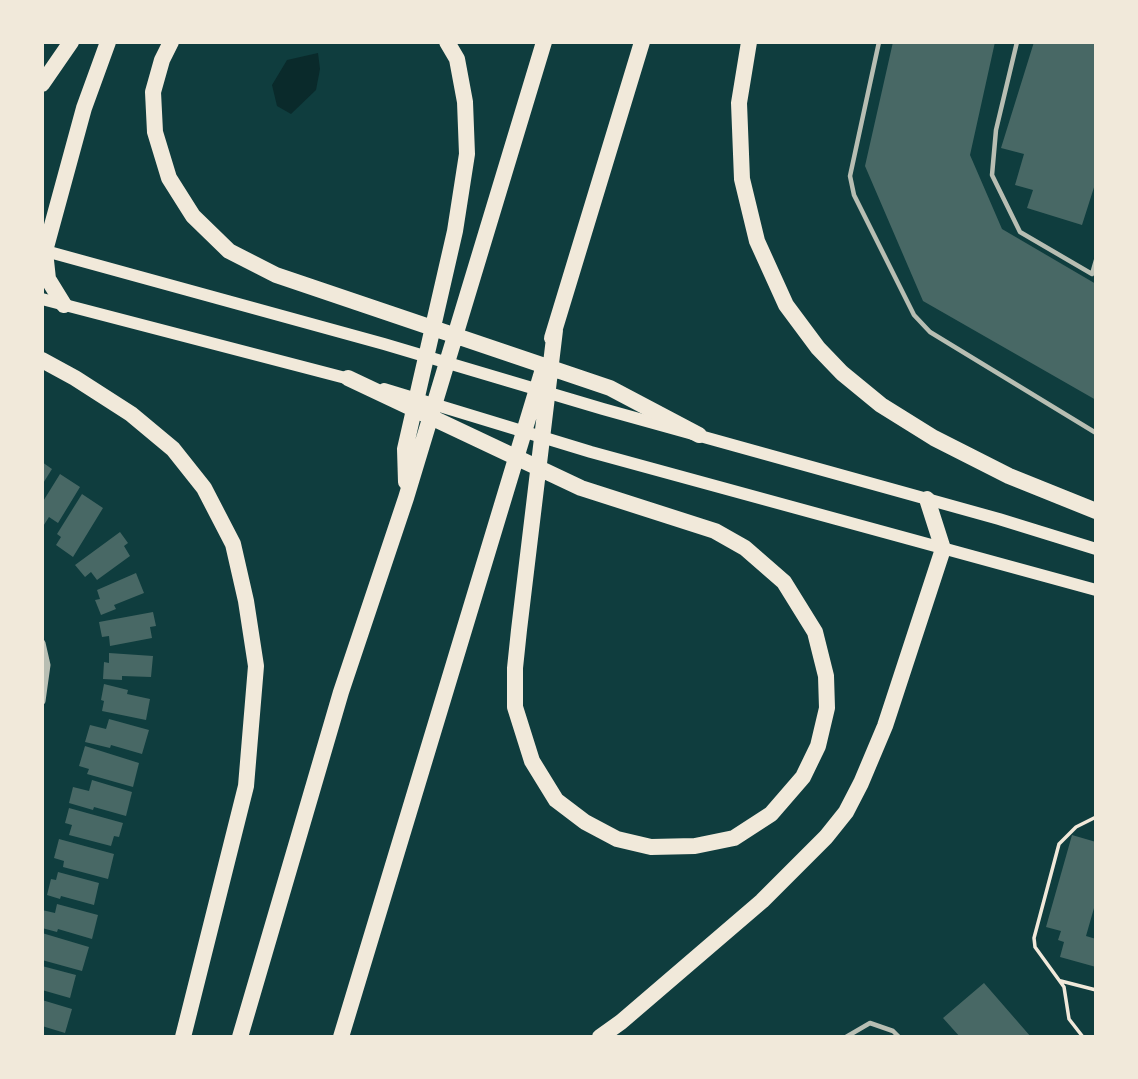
<!DOCTYPE html>
<html>
<head>
<meta charset="utf-8">
<style>
	body { margin:0 }
	#map { position:relative; width:1138px; height:1079px; overflow:hidden; background:#0f3d3e; font-family:"Times New Roman",serif }
	canvas { display:block }
	.frame { position:absolute; inset:0; border:44px solid #f1e9da; pointer-events:none }
</style>
</head>
<body>
<div id="map">
<canvas width="1138" height="1079"></canvas>
<div class="frame"></div>
</div>
<script>
const c = document.querySelector('canvas').getContext('2d');
c.lineJoin = 'round';
function fill(path, color) {
  c.fillStyle = color;
  c.fill(path, 'evenodd');
}
function poly(rows) {
  const path = new Path2D();
  for (const r of rows) {
    path.moveTo(r[0], r[1]);
    for (let i = 2; i < r.length; i += 2) path.lineTo(r[i], r[i + 1]);
  }
  return path;
}
function strokePath(path, color, width, dash) {
  c.strokeStyle = color;
  c.lineWidth = width;
  c.lineCap = dash ? 'butt' : 'round';
  c.setLineDash(dash || []);
  c.stroke(path);
}
const water = poly([
	[318,53,320,69,316,90,291,114,277,106,272,85,287,60]
]);
const building = poly([
	[893,42,995,42,970,155,1002,229,1096,284,1096,400,923,301,865,166],
	[1034,42,1096,42,1096,181,1082,225,1027,208,1033,190,1015,185,1024,154,1001,148],
	[42,462,52,469,42,485],
	[60,474,80,487,58,523,49,517,42,528,42,503],
	[82,494,103,508,73,557,56,545,61,537,57,534],
	[120,532,128,543,124,546,130,556,97,580,91,572,85,577,75,565],
	[136,573,144,593,114,605,116,609,101,615,95,600,100,599,97,590],
	[153,612,156,626,150,627,152,638,110,646,109,636,102,637,99,622],
	[109,653,153,656,151,677,122,676,122,680,103,679,104,662,109,663],
	[104,684,128,690,127,694,150,699,146,720,102,711,104,701,101,700],
	[109,719,149,730,142,754,111,745,110,748,85,742,90,725,106,729],
	[85,746,139,763,133,787,87,774,89,769,79,766],
	[92,780,132,792,126,816,94,807,93,810,69,803,73,787,89,791],
	[69,808,123,823,119,837,114,836,111,846,69,835,72,825,65,823],
	[1072,835,1096,842,1096,901,1086,936,1096,939,1096,967,1060,957,1064,942,1058,940,1061,931,1046,927],
	[59,839,114,854,108,879,63,867,64,861,54,858],
	[58,872,99,883,94,905,61,896,60,899,47,895,51,879,56,880],
	[57,904,98,915,92,939,58,929,57,932,42,928,42,910,55,913],
	[42,933,89,947,82,971,42,960],
	[42,966,76,975,70,998,42,990],
	[984,983,1031,1037,960,1037,943,1018],
	[42,1000,72,1009,65,1033,42,1026]
]);
const path = poly([
	[1061,981,1096,990],
	[1083,1037,1069,1019,1064,987,1035,947,1034,938,1059,844,1076,827,1096,817]
]);
const service = poly([
	[879,42,850,176,854,195,914,315,930,332,1096,433],
	[1017,42,996,130,992,175,1020,232,1092,274,1096,260],
	[846,1037,870,1023,893,1031,899,1037]
]);
const minor = poly([
	[42,643,47,665,42,701]
]);
const secondary = poly([
	[42,250,384,344,603,409,999,519,1096,549],
	[42,299,357,381],
	[384,389,591,452,1096,590]
]);
const motorway = poly([
	[171,42,162,60,153,92,155,132,169,178,193,216,229,251,276,275,610,388,699,435],
	[749,42,739,103,742,179,757,241,786,305,818,348,842,373,881,405,934,438,1009,476,1096,511],
	[42,84,71,42],
	[64,305,48,279,45,251,84,108,108,42],
	[552,338,642,42],
	[42,360,75,378,131,414,173,449,204,488,233,544,246,601,256,666,246,786,183,1037],
	[348,378,581,488,715,531,745,548,784,582,815,632,826,676,827,708,818,746,803,777,771,814,734,838,695,846,651,847,617,839,585,822,556,800,532,761,515,707,515,668,519,630,555,330],
	[406,482,405,449,455,231,467,154,465,102,457,59,447,42],
	[240,1037,341,692,406,498,544,42],
	[341,1037,543,369],
	[600,1037,621,1022,762,901,826,837,846,812,861,783,885,726,943,549,927,499]
]);
fill(water, '#0a2a2b');
fill(building, '#486865');
strokePath(path, '#f1e9da', 3.5);
strokePath(service, '#b8beb3', 4.5);
strokePath(minor, '#b8beb3', 7);
strokePath(secondary, '#f1e9da', 12);
strokePath(motorway, '#f1e9da', 16);
</script>
</body>
</html>
